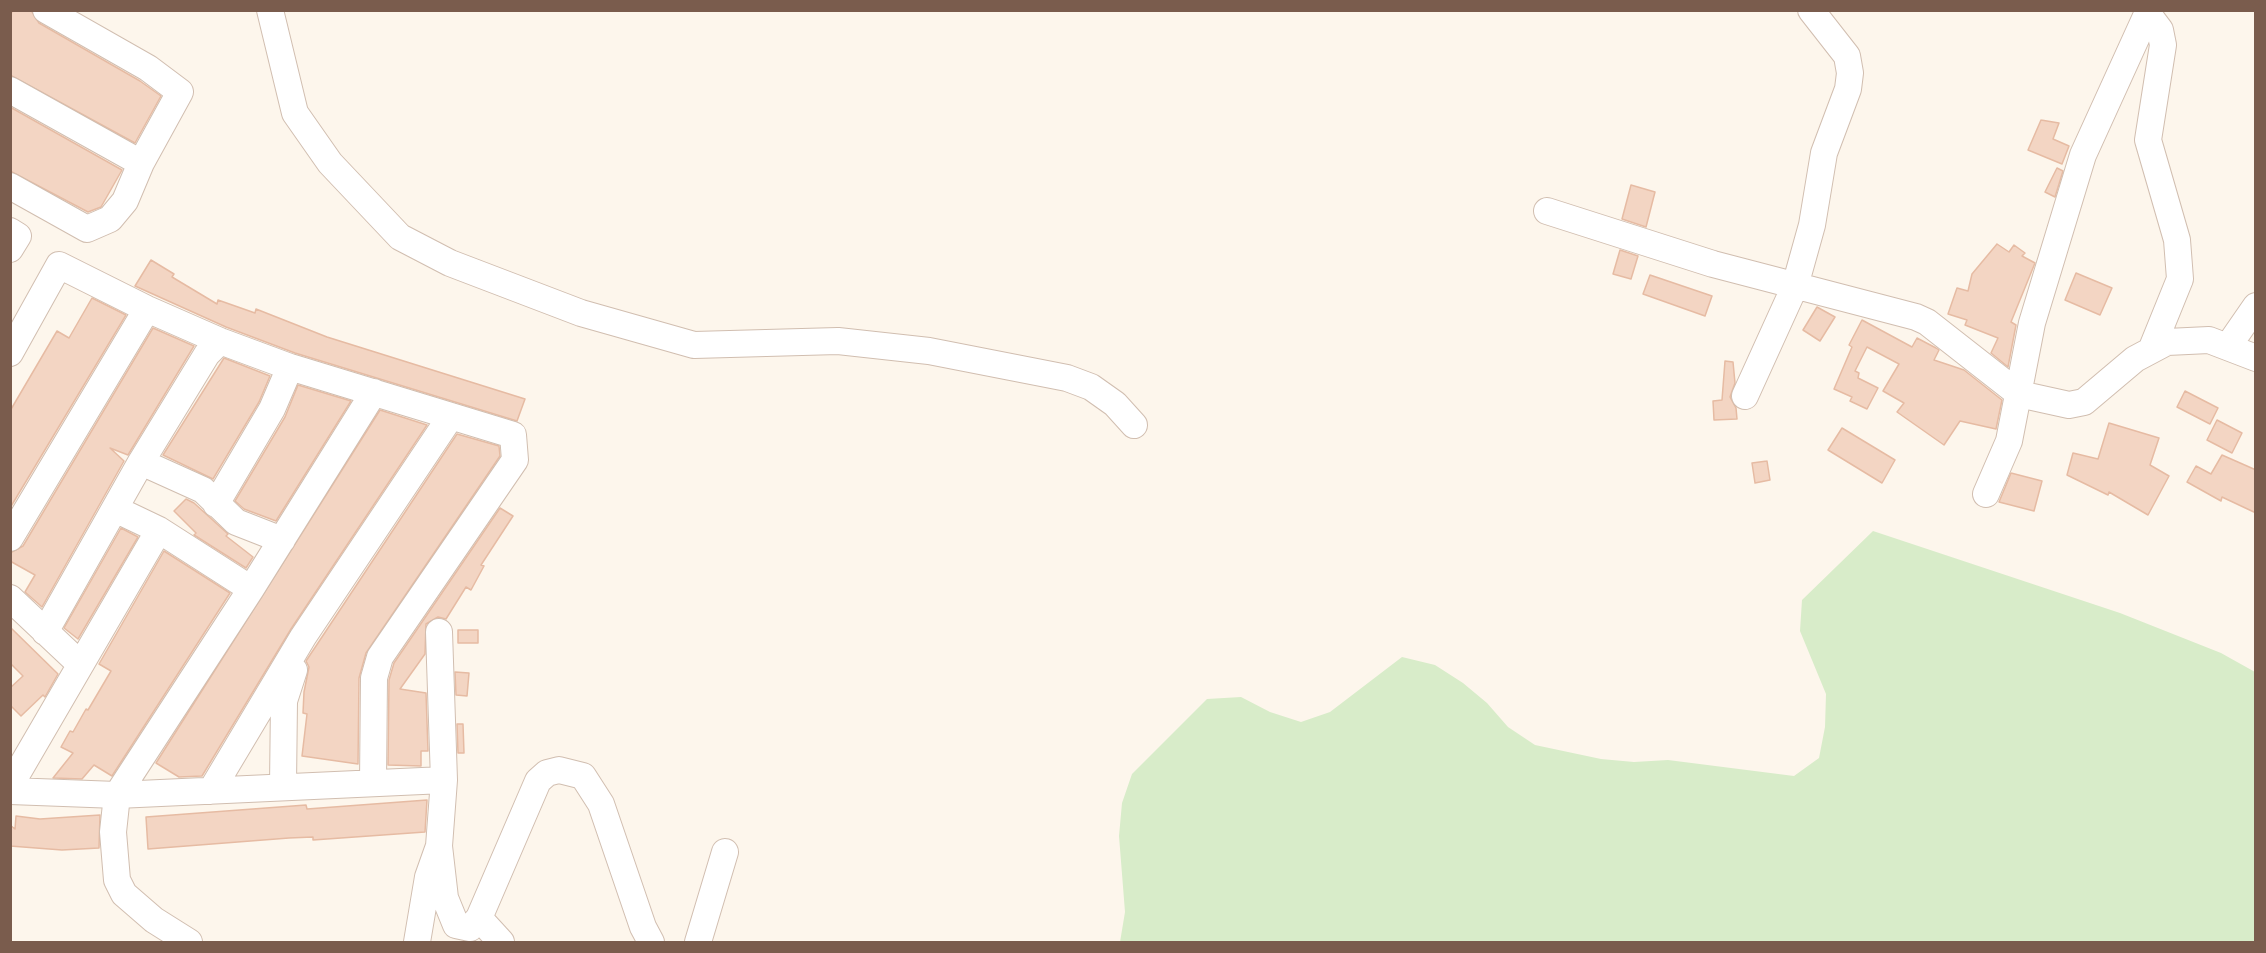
<!DOCTYPE html>
<html>
<head>
<meta charset="utf-8">
<style>
	body { margin:0 }
	#map { position:relative; width:2266px; height:953px; overflow:hidden; background:#fdf6ec; font-family:"Nunito Sans",sans-serif }
	canvas { display:block }
	.frame { position:absolute; inset:0; border:12px solid #7a5c4d; pointer-events:none }
</style>
</head>
<body>
<div id="map">
<canvas width="2266" height="953"></canvas>
<div class="frame"></div>
</div>
<script>
const c = document.querySelector('canvas').getContext('2d');
c.lineJoin = 'round';
function fill(path, color) {
  c.fillStyle = color;
  c.fill(path, 'evenodd');
}
function poly(rows) {
  const path = new Path2D();
  for (const r of rows) {
    path.moveTo(r[0], r[1]);
    for (let i = 2; i < r.length; i += 2) path.lineTo(r[i], r[i + 1]);
  }
  return path;
}
function strokePath(path, color, width, dash) {
  c.strokeStyle = color;
  c.lineWidth = width;
  c.lineCap = dash ? 'butt' : 'round';
  c.setLineDash(dash || []);
  c.stroke(path);
}
const green = poly([
	[1873,531,2120,613,2221,653,2255,672,2255,942,1120,942,1125,912,1119,836,1122,803,1132,774,1207,699,1241,697,1270,712,1301,722,1330,712,1402,657,1435,665,1463,683,1487,703,1508,727,1535,745,1601,759,1634,762,1668,760,1794,776,1819,758,1825,727,1826,694,1800,631,1802,600]
]);
const building = poly([
	[13,10,31,10,39,23,140,81,161,96,135,143,10,75,10,15,13,10],
	[10,107,122,170,101,207,88,212,10,171,10,107],
	[2041,120,2059,123,2053,139,2069,146,2062,164,2028,150,2041,120],
	[2057,168,2063,171,2055,197,2045,192,2057,168],
	[1631,185,1655,192,1646,227,1622,219,1631,185],
	[1997,244,2009,252,2014,245,2025,253,2022,256,2035,263,2011,322,2016,325,2008,367,1991,353,1998,338,1965,325,1967,320,1948,314,1957,288,1968,291,1972,274,1997,244],
	[1620,250,1638,256,1631,279,1613,274,1620,250],
	[151,260,174,274,172,277,217,304,218,300,255,313,256,309,327,337,525,399,517,421,295,353,226,327,135,286,151,260],
	[2076,273,2112,288,2100,315,2065,300,2076,273],
	[1650,275,1712,296,1705,316,1643,294,1650,275],
	[92,298,126,315,10,508,10,411,57,331,69,338,92,298],
	[1817,307,1835,317,1820,341,1803,330,1817,307],
	[1862,320,1912,347,1917,338,1936,348,1939,350,1934,360,1964,370,2002,400,1996,429,1960,421,1944,445,1897,412,1904,403,1883,391,1899,364,1867,347,1855,371,1859,373,1858,378,1878,388,1867,409,1850,401,1852,397,1834,389,1852,347,1849,345,1862,320],
	[153,328,194,346,128,455,110,448,124,461,42,607,25,592,35,575,10,561,10,553,23,546,153,328],
	[224,358,270,376,259,402,213,479,163,455,224,358],
	[1725,361,1733,362,1735,383,1730,397,1736,408,1737,419,1714,420,1713,401,1722,400,1725,361],
	[298,385,351,401,276,521,244,509,235,501,285,417,298,385],
	[2185,391,2218,408,2210,424,2177,407,2185,391],
	[380,410,427,425,291,629,202,776,179,777,156,763,380,410],
	[2217,420,2242,433,2232,453,2207,440,2217,420],
	[2109,423,2159,438,2150,465,2169,476,2148,515,2109,492,2108,495,2067,475,2073,453,2098,459,2109,423],
	[1842,428,1895,460,1882,483,1828,450,1842,428],
	[457,434,499,446,500,456,366,653,359,678,358,764,302,756,307,714,303,713,304,692,309,667,306,661,457,434],
	[2222,455,2256,470,2256,513,2222,497,2221,501,2187,482,2196,466,2211,474,2222,455],
	[1767,461,1770,480,1755,483,1752,463,1767,461],
	[2011,473,2042,481,2034,511,1999,502,2011,473],
	[186,499,194,503,228,534,226,536,253,557,246,568,194,535,196,533,174,511,186,499],
	[500,508,513,516,481,565,484,566,471,590,466,587,446,619,438,617,426,624,425,654,400,689,426,693,428,751,421,751,421,766,388,765,389,680,394,663,500,508],
	[121,528,138,537,78,639,64,628,121,528],
	[164,551,230,593,112,776,94,765,82,779,53,778,73,753,61,747,70,731,73,732,86,709,88,710,111,671,99,664,164,551],
	[10,627,58,674,45,697,43,695,21,716,10,705,10,688,23,676,10,663,10,627],
	[458,630,478,630,478,643,458,643,458,630],
	[455,672,469,673,467,696,456,695,455,672],
	[457,724,463,724,464,753,458,753,457,724],
	[427,800,425,832,313,840,313,837,289,838,148,849,146,817,306,805,307,809,427,800],
	[100,815,99,848,62,850,10,846,10,825,15,829,16,816,40,819,100,815]
]);
const minor = poly([
	[270,10,295,113,330,163,400,237,450,263,581,313,694,345,838,341,929,351,1067,378,1091,387,1115,404,1134,425],
	[2148,14,2160,30,2163,45,2148,140,2177,240,2180,279,2152,348],
	[10,90,141,163],
	[10,186,87,229,110,219,125,201,141,163,180,92,148,68,46,10],
	[1547,211,1713,264,1916,317,1927,322,2019,394,2069,405,2084,402,2135,359,2167,342,2209,340,2256,358],
	[10,231,18,236,10,249],
	[2229,345,2256,306],
	[10,353,59,265,147,309,220,341,290,367,513,435,515,460,380,657,374,678,373,782],
	[1745,396,1795,286,1812,225,1824,153,1848,89,1850,73,1847,56,1811,10],
	[141,462,203,490,236,522,282,540],
	[1986,494,2009,441,2032,323,2083,155,2149,10],
	[216,504,272,409,290,367],
	[115,509,159,530,251,589],
	[10,538,147,309],
	[10,598,80,664],
	[45,632,141,462,207,354,220,341],
	[283,785,284,701,294,670],
	[10,786,159,530],
	[10,791,117,795,444,780,439,632],
	[211,791,303,637,451,416],
	[439,846,445,898,456,925,470,928,479,918,538,781,547,773,559,770,583,776,601,804,643,927,651,942],
	[479,918,501,942],
	[189,942,154,920,124,894,117,880,113,832,117,795,251,589,374,392],
	[417,942,428,877,439,846,444,780],
	[698,942,725,852]
]);
fill(green, '#d8ecc9');
fill(building, '#f3d5c3');
strokePath(building, '#e6bba3', 1.5);
strokePath(minor, '#d1beb0', 28);
strokePath(minor, '#fff', 26);
</script>
</body>
</html>
